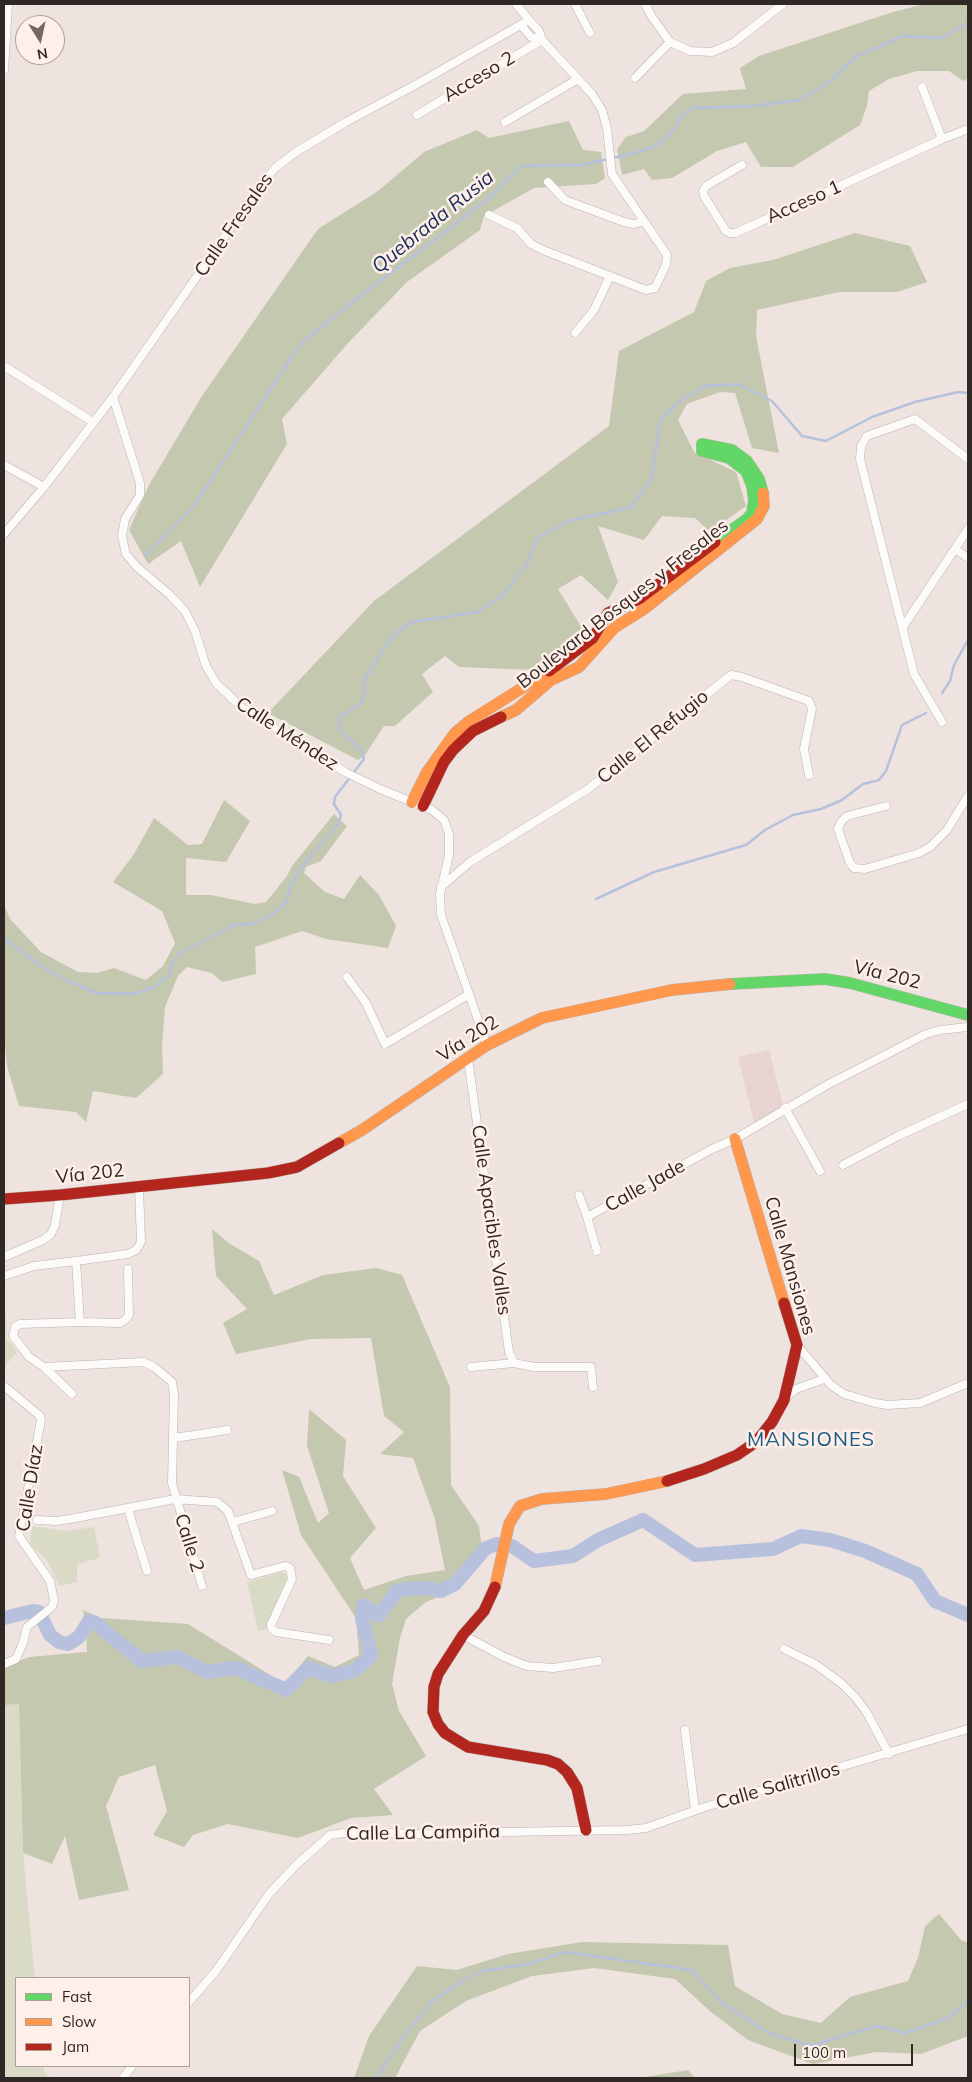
<!DOCTYPE html>
<html>
<head>
<meta charset="utf-8">
<style>
	body { margin:0 }
	#map { position:relative; width:972px; height:2082px; overflow:hidden; background:#eee3de; font-family:Mulish,sans-serif }
	canvas { display:block }
	.frame { position:absolute; inset:0; border:5px solid #2f2825; pointer-events:none }
	.legend { position:absolute; left:15px; top:1977px; width:175px; height:90px; box-sizing:border-box; background:#feefe8; border:1px solid #ab9f9a; margin:0; padding:6px 9px; list-style:none; font-size:15px; color:#2f2825 }
	.legend li { display:flex; align-items:center; gap:10px; height:25px }
	.legend b { width:25px; border:1px solid #ab9f9a }
	.north { position:absolute; left:15px; top:15px; width:50px; height:50px; box-sizing:border-box; background:#feefe8; border:1px solid #ab9f9a; border-radius:50%; rotate:170deg; font-size:14px; font-weight:700; line-height:20px; text-align:center; color:#2f2825 }
	.north::after { content:''; display:block; margin:auto; width:18px; height:22px; background:#726966; clip-path:polygon(50% 0,100% 100%,50% 72%,0 100%) }
	.scale { position:absolute; left:794px; top:2044px; width:119px; height:22px; box-sizing:border-box; border:2px solid #2f2825; border-top:0; padding-left:6px; font-size:15px; line-height:18px; white-space:nowrap; color:#2f2825; -webkit-text-stroke:4px #feefe8; paint-order:stroke }
</style>
</head>
<body>
<div id="map">
<canvas width="972" height="2082"></canvas>
<div class="frame"></div>
<ul class="legend">
<li><b style="height:6px;background:#63d668"></b>Fast</li>
<li><b style="height:6px;background:#ff974d"></b>Slow</li>
<li><b style="height:6px;background:#b3261e"></b>Jam</li>
</ul>
<div class="north">N</div>
<div class="scale">100 m</div>
</div>
<script>
const c = document.querySelector('canvas').getContext('2d');
c.lineJoin = 'round';
function fill(path, color) {
  c.fillStyle = color;
  c.fill(path, 'evenodd');
}
function poly(rows) {
  const path = new Path2D();
  for (const r of rows) {
    path.moveTo(r[0], r[1]);
    for (let i = 2; i < r.length; i += 2) path.lineTo(r[i], r[i + 1]);
  }
  return path;
}
function strokePath(path, color, width, dash) {
  c.strokeStyle = color;
  c.lineWidth = width;
  c.lineCap = dash ? 'butt' : 'round';
  c.setLineDash(dash || []);
  c.stroke(path);
}
function label(font, color, halo, rows, align = 'center') {
  c.font = font + ' Mulish,sans-serif';
  c.lineWidth = 5;
  c.setLineDash([]);
  c.textBaseline = 'middle';
  c.strokeStyle = halo;
  c.fillStyle = color;
  for (const [text, x, y, turn = 0] of rows) {
    c.save();
    c.translate(x, y);
    c.rotate((+turn || 0) * Math.PI / 180);
    c.textAlign = isNaN(turn) ? turn : align;
    if (halo) c.strokeText(text, 0, 0);
    c.fillText(text, 0, 0);
    c.restore();
  }
}
const education = poly([
	[769,1050,784,1109,755,1126,738,1057]
]);
const green = poly([
	[4,1304,7,1327,6,1338,17,1352,4,1367],
	[32,1526,66,1531,94,1527,100,1558,77,1564,77,1582,59,1586,48,1562,30,1544],
	[282,1572,286,1573,287,1581,267,1629,258,1631,247,1582],
	[19,1704,23,1853,35,1978,16,1978,16,2066,44,2066,44,2072,50,2078,4,2078,4,1705]
]);
const forest = poly([
	[925,4,968,4,968,78,963,81,949,71,917,71,889,79,869,91,867,106,860,125,793,167,761,167,746,142,717,151,672,178,652,180,644,169,622,175,617,149,626,137,644,131,683,94,746,89,740,68,759,56,893,12],
	[569,121,583,150,601,152,605,178,596,184,534,188,484,216,480,230,407,282,349,342,282,419,287,444,200,587,181,541,148,564,129,530,149,485,202,396,318,229,378,191,424,152,477,130,489,138],
	[855,233,910,246,927,282,897,292,839,292,757,310,756,336,779,453,752,448,735,393,720,392,687,404,678,420,694,452,736,472,746,506,710,532,695,518,662,516,644,540,598,526,618,582,608,600,581,575,558,589,585,633,534,670,459,667,445,656,422,674,433,692,395,726,384,726,365,755,358,760,268,713,374,601,609,426,619,351,694,312,706,281,730,268,773,260],
	[224,800,250,821,226,862,186,858,186,895,211,895,255,904,266,902,287,876,292,866,334,814,347,826,321,861,306,867,304,873,325,892,344,899,360,875,379,895,396,926,388,948,326,939,302,931,255,947,256,974,222,982,212,973,187,967,178,976,165,1007,162,1047,163,1074,136,1098,93,1091,86,1122,76,1112,19,1106,7,1066,4,1032,4,905,10,919,41,952,78,972,97,973,114,968,146,980,163,966,175,943,162,911,113,882,134,854,154,818,188,845,202,844],
	[212,1229,230,1244,259,1261,274,1295,323,1275,376,1268,402,1275,450,1387,451,1485,479,1526,483,1557,452,1592,426,1602,406,1619,400,1638,392,1684,399,1711,426,1756,374,1789,393,1815,351,1818,298,1838,228,1824,193,1835,184,1847,153,1835,167,1811,155,1765,119,1777,106,1806,129,1890,79,1900,65,1836,52,1864,23,1853,19,1704,4,1705,4,1667,29,1657,87,1652,86,1626,83,1610,101,1618,188,1624,285,1684,308,1656,335,1667,359,1655,356,1618,301,1535,282,1470,299,1477,318,1523,329,1513,307,1446,309,1409,346,1440,343,1476,376,1528,350,1558,364,1590,406,1576,445,1570,434,1516,413,1458,380,1454,404,1432,384,1416,371,1338,311,1339,236,1354,223,1323,247,1309,216,1276],
	[939,1914,961,1940,968,1943,968,2036,921,2054,876,2052,813,2064,748,2040,711,2012,675,1979,594,1968,532,1976,466,2001,420,2031,395,2078,354,2078,369,2036,417,1966,457,1970,508,1954,582,1942,728,1945,735,1986,782,2014,821,2023,850,1997,908,1981,918,1958,925,1926],
	[688,2070,695,2078,638,2078,639,2078]
]);
const stream = poly([
	[145,556,194,506,300,344,359,297,487,200,521,166,582,165,635,153,651,148,663,141,675,128,680,117,692,108,753,106,799,100,828,83,856,57,902,36,941,38,968,23],
	[942,693,950,681,954,665,968,640],
	[596,899,654,872,746,845,765,830,793,815,821,809,842,800,863,784,879,780,886,771,902,725,926,713],
	[4,938,44,968,68,981,96,993,133,994,154,987,169,975,172,963,179,954,234,925,256,923,273,914,287,901,290,886,303,866,339,823,341,815,334,804,335,797,364,759,360,748,341,732,339,724,340,717,361,703,365,693,364,680,391,638,411,622,478,612,504,594,527,564,537,538,569,521,631,507,652,478,660,420,681,400,706,386,738,384,772,401,802,436,826,441,872,417,915,402,958,392,968,393],
	[376,2078,400,2042,431,2002,462,1981,482,1971,529,1964,565,1952,692,1970,721,2002,767,2032,810,2046,876,2026,906,2033,948,2018,968,2001]
]);
const river = poly([
	[4,1618,33,1611,39,1612,50,1635,59,1642,68,1644,79,1637,89,1621,94,1622,142,1661,178,1657,207,1672,236,1668,286,1690,308,1668,332,1676,354,1671,371,1656,362,1619,363,1605,378,1616,398,1590,425,1588,441,1591,455,1584,486,1548,497,1544,512,1546,534,1561,573,1556,598,1540,643,1520,695,1555,773,1549,801,1536,830,1540,865,1551,917,1574,935,1601,968,1615]
]);
const street = poly([
	[575,4,590,33],
	[645,4,652,17,670,42],
	[521,25,531,37,542,40],
	[670,42,690,51,712,52,733,43,783,4],
	[4,70,8,4],
	[635,78,670,42],
	[922,87,942,139],
	[417,115,542,40],
	[505,122,578,79],
	[742,165,706,186,703,191,704,196,726,231,730,233,735,233,816,197,942,139,968,129],
	[548,182,565,200,624,222,634,224,644,221],
	[489,215,517,228,531,244,543,250,646,290,655,288,666,265,667,255,612,174,607,128,602,110,592,94,542,40,539,31,529,20],
	[575,333,594,310,610,276],
	[4,366,93,422],
	[113,397,140,483,140,495,125,519,122,536,126,554,137,567,170,595,185,611,195,631,206,666,216,683,241,707,345,772,380,789,432,810,444,820,449,834,449,855,440,894,441,915,487,1045],
	[4,465,44,487],
	[4,534,44,487,113,397,257,190,275,168,296,152,346,122,417,84,529,20,516,4],
	[955,549,968,558],
	[903,627,968,529],
	[942,722,914,674,860,459,861,446,867,436,915,419,968,459],
	[886,806,847,816,841,822,838,829,850,863,854,868,865,869,919,853,930,847,947,830,968,796],
	[441,887,470,862,588,789,731,675,742,677,809,701,812,709,804,749,809,775],
	[347,977,366,1003,385,1044,468,995],
	[468,1059,509,1352,514,1363,534,1367,591,1367,593,1387],
	[785,1108,820,1171],
	[843,1165,898,1136,968,1104],
	[139,1187,141,1242,136,1250,128,1254,76,1261,80,1322,20,1324,15,1327,13,1336,29,1357,44,1367,143,1362,154,1367,172,1382,174,1395,172,1483,202,1586],
	[579,1195,587,1217],
	[597,1251,587,1217,712,1149,735,1139,827,1085,926,1034,940,1030,968,1027],
	[4,1257,43,1240,51,1234,55,1225,60,1195],
	[4,1276,34,1266,76,1261],
	[80,1322,120,1323,126,1319,129,1315,128,1269],
	[797,1345,831,1385,844,1394,875,1403,887,1405,920,1403,968,1383],
	[44,1367,72,1394],
	[471,1367,514,1363],
	[4,1386,40,1416,41,1420,19,1536,50,1581,54,1600,52,1607,27,1627,23,1643,16,1659,4,1664],
	[784,1399,796,1389,824,1379],
	[174,1438,227,1430],
	[128,1509,147,1571],
	[37,1520,56,1521,70,1519,175,1499,217,1502,228,1511,251,1575,285,1566,290,1568,292,1579,271,1625,272,1629,276,1632,329,1640],
	[233,1522,272,1511],
	[463,1635,504,1657,527,1666,553,1668,598,1661],
	[784,1649,815,1664,841,1683,856,1698,867,1713,889,1754],
	[685,1730,695,1810],
	[189,2002,216,1971,269,1894,296,1865,330,1835,352,1832,454,1835,501,1832,627,1830,646,1828,705,1807,968,1729],
	[123,2078,132,2066]
]);
const fast = poly([
	[715,542,747,519,752,513,754,500,752,486,746,471,729,458,702,451,702,444,732,450,747,461,759,479,763,493],
	[730,984,825,979,850,983,968,1015]
]);
const slow = poly([
	[501,717,516,710,551,680,579,667,614,628,644,609,757,519,764,506,763,493],
	[412,802,427,772,455,733,468,722,549,671],
	[735,1139,784,1303],
	[339,1143,362,1130,487,1045,542,1018,672,990,730,984],
	[495,1587,509,1524,520,1506,542,1499,606,1494,667,1481]
]);
const jam = poly([
	[549,671,593,638,608,613,639,599,715,542],
	[423,806,444,762,453,750,473,731,501,717],
	[4,1199,60,1195,268,1173,297,1167,339,1143],
	[667,1481,704,1469,737,1455,756,1442,772,1422,784,1400,797,1345,784,1303],
	[495,1587,484,1611,463,1635,438,1674,434,1687,433,1712,438,1724,445,1733,468,1747,547,1760,558,1764,567,1772,577,1788,586,1830]
]);
const streetNames = [
	["Acceso 2",479,77,-31],
	["Acceso 1",804,202,-24],
	["Calle Fresales",234,225,-55],
	["Boulevard Bosques y Fresales",623,604,-38],
	["Calle Méndez",287,734,33],
	["Calle El Refugio",653,737,-39],
	["Vía 202",887,975,14],
	["Vía 202",468,1039,-33],
	["Vía 202",90,1174,-6],
	["Calle Jade",645,1186,-29],
	["Calle Apacibles Valles",491,1220,82],
	["Calle Mansiones",790,1266,74],
	["Calle Díaz",30,1488,-81],
	["Calle 2",189,1543,73],
	["Calle Salitrillos",778,1786,-16],
	["Calle La Campiña",423,1833,-1]
];
const waterNames = [
	["Quebrada Rusia",433,222,-39]
];
const neighbourhoodNames = [
	["MANSIONES",811,1440]
];
fill(education, '#e7d4d1');
fill(green, '#d9dbc6');
fill(forest, '#c4c8ae');
strokePath(stream, '#b7c1dd', 2.5);
strokePath(river, '#b7c1dd', 14);
strokePath(street, '#bbb3af', 9);
strokePath(fast, '#bbb3af', 12);
strokePath(slow, '#bbb3af', 12);
strokePath(jam, '#bbb3af', 12);
strokePath(street, '#fcfbfa', 8);
strokePath(fast, '#63d668', 11);
strokePath(slow, '#ff974d', 11);
strokePath(jam, '#b3261e', 11);
label('19px', '#2f2825', '#feefe8', streetNames);
label('italic 20px', '#182e5f', '#feefe8', waterNames);
c.letterSpacing = '1px';
label('20px', '#195a89', '#feefe8', neighbourhoodNames);
c.letterSpacing = '0px';
</script>
</body>
</html>
